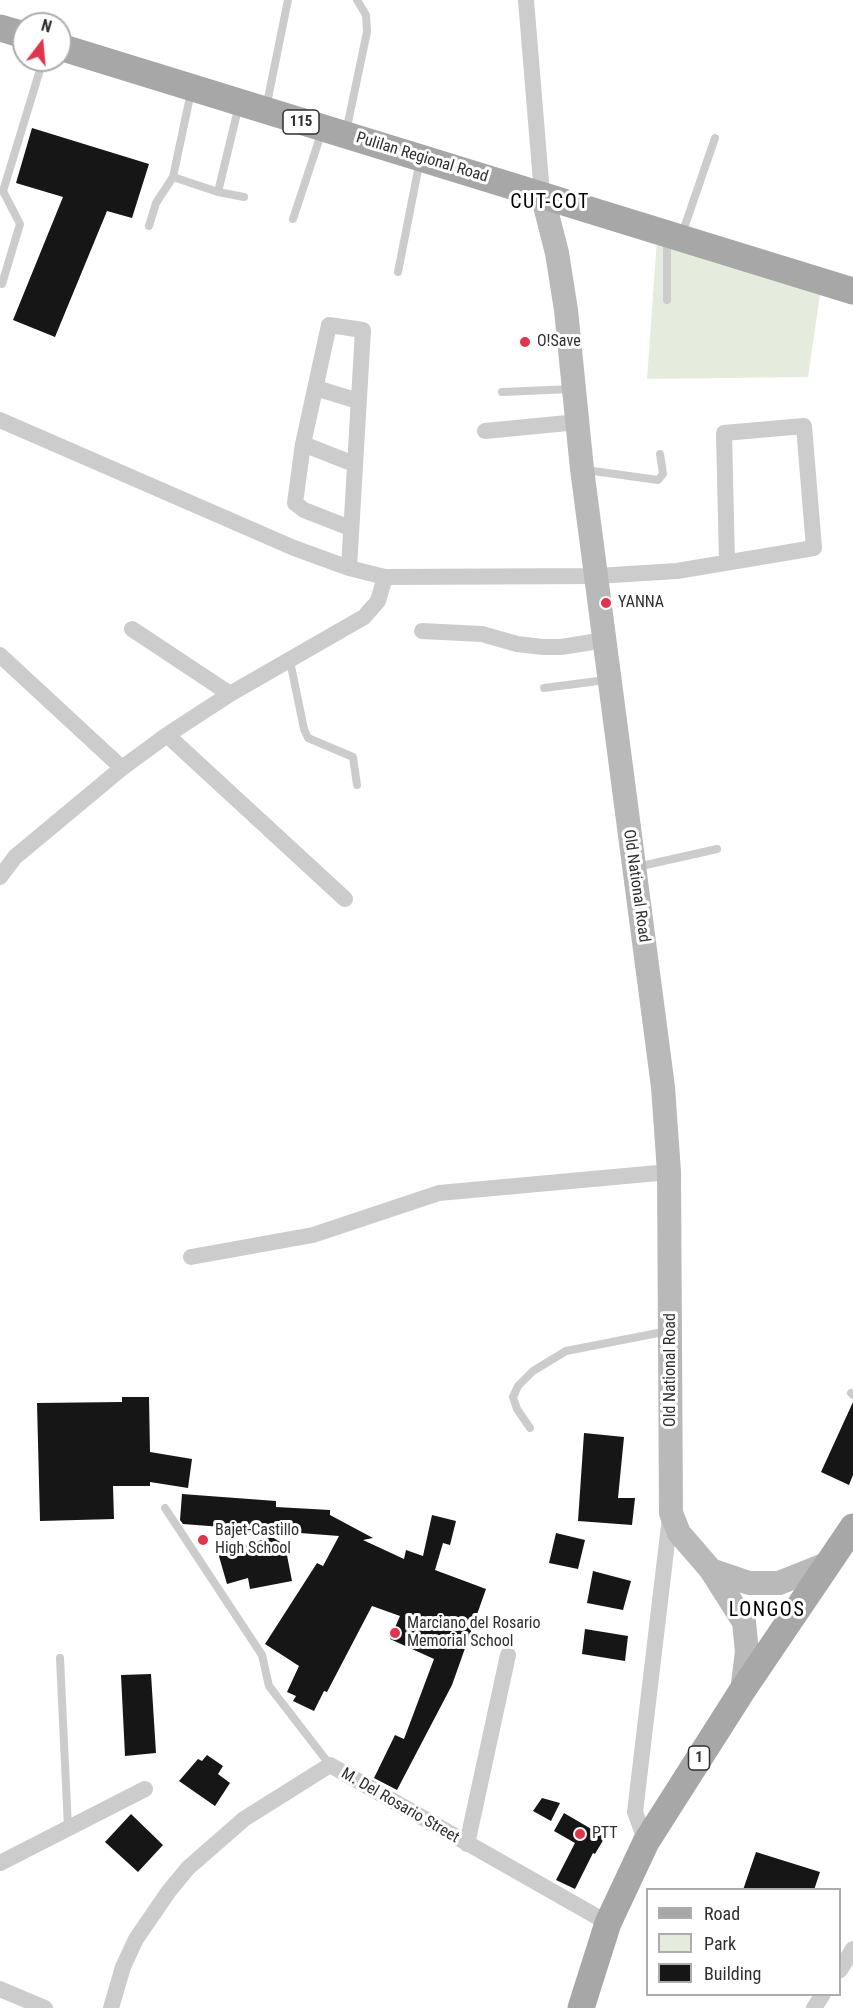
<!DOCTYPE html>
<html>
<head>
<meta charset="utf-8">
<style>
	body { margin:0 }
	#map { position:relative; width:853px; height:2008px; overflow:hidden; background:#fff; font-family:"Roboto Condensed",sans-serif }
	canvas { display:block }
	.legend { position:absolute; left:646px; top:1888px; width:195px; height:108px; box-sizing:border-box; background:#fff; border:2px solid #acacac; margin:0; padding:8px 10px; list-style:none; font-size:18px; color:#2f2f2f }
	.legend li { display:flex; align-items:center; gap:12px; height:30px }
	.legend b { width:30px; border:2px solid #acacac }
	.north { position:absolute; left:12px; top:12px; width:60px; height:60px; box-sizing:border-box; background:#fff; border:2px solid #acacac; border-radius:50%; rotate:16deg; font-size:16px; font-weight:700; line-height:24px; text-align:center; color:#2f2f2f }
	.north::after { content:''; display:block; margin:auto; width:21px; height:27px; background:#e3344c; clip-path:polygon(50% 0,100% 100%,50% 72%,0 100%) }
</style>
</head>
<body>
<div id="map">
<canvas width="853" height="2008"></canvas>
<ul class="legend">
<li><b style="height:8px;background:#a7a7a7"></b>Road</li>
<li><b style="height:16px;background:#e6ecdd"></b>Park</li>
<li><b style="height:16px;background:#161616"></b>Building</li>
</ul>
<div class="north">N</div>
</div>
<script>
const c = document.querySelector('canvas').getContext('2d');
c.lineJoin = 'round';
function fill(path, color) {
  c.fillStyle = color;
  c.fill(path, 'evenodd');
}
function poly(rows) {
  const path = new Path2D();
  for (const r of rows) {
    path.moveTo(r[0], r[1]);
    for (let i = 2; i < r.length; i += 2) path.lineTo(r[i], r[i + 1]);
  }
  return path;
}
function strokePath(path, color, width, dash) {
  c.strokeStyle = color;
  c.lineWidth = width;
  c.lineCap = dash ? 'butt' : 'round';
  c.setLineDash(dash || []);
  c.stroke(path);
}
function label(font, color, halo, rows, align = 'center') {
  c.font = font + ' "Roboto Condensed",sans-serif';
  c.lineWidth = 6;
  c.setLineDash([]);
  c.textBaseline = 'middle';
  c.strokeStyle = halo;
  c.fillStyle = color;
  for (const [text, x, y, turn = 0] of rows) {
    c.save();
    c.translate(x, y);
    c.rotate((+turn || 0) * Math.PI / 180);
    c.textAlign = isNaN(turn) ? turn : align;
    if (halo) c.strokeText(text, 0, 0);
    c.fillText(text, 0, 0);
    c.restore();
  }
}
const green = poly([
	[657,239,821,288,808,377,647,379]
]);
const building = poly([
	[32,128,149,164,132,218,107,211,55,337,13,320,63,197,16,183],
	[122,1397,149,1397,150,1452,192,1459,188,1488,150,1482,150,1486,113,1486,114,1519,40,1521,37,1403,122,1402],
	[853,1402,853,1475,849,1485,821,1472],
	[584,1433,624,1437,618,1498,635,1498,632,1525,578,1521],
	[182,1494,276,1501,276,1507,330,1510,330,1515,373,1538,363,1540,404,1559,406,1550,423,1556,432,1515,456,1521,450,1545,443,1543,435,1570,486,1589,452,1685,397,1790,374,1778,395,1735,404,1739,434,1659,390,1639,400,1616,372,1606,327,1692,324,1691,314,1711,293,1701,296,1696,287,1692,299,1666,265,1644,317,1563,323,1566,339,1536,183,1524,180,1520],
	[556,1533,585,1540,578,1569,549,1563],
	[272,1537,285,1545,292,1581,250,1589,248,1578,227,1584,218,1553],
	[593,1571,631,1581,623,1610,587,1603],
	[585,1629,628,1636,625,1661,582,1654],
	[151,1674,156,1753,125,1756,121,1675],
	[207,1755,223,1766,218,1774,230,1783,215,1806,179,1781,198,1759,202,1761],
	[542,1798,560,1803,551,1821,533,1811],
	[564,1813,605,1837,595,1854,593,1853,575,1889,556,1880,575,1843,554,1831],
	[131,1814,163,1845,138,1872,105,1842],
	[756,1852,820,1872,814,1890,743,1890]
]);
const service = poly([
	[191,92,173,177,218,192,239,105],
	[266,108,288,0],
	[346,132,367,32,366,15,357,0],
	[218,192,244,197],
	[293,219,322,131],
	[149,226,156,203,173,177],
	[682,234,715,138],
	[667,239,667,300],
	[398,272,420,160],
	[2,284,20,224,3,191,43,60],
	[502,392,572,389],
	[586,470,658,480,663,474,660,454],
	[290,661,304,729,308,738,353,757,357,785],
	[544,688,606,680],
	[637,867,717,849],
	[851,1393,853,1395],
	[530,1428,517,1409,513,1397,518,1386,533,1371,566,1351,668,1331],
	[165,1508,262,1655,269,1686,330,1765],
	[60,1658,68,1828]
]);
const minor = poly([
	[526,0,542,194],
	[316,388,358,401],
	[0,420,294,548,349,568],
	[485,431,578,422],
	[303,444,354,464],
	[350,528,304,510,295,503,303,444,329,325,363,330,349,568,385,577,597,576,677,571,814,548,804,426,724,433,727,562],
	[132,629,230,694],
	[422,631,482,634,517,644,543,647,561,647,605,640],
	[0,655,122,768],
	[167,735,345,899],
	[0,877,15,857,122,768,167,735,230,694,364,617,378,601,385,577],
	[191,1257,313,1235,439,1193,669,1172],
	[646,1842,635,1812,670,1517],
	[467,1844,508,1655],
	[0,1863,145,1789],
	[840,1970,853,1949],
	[0,1989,45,2008],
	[111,2008,123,1967,136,1939,169,1891,188,1868,244,1819,330,1765,608,1923],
	[814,2008,823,1994]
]);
const secondary = poly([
	[542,194,557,253,566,310,582,469,663,1087,669,1172,671,1513,679,1533,711,1570,744,1622,747,1652,742,1691],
	[711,1570,749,1583,779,1583,827,1564]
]);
const primary = poly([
	[0,28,24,35],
	[60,47,853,291],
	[581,2008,608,1923,646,1842,742,1691,853,1527]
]);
const markers = [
	[525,342,6,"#e3344c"],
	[606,603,6,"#e3344c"],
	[203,1540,6,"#e3344c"],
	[395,1633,6,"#e3344c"],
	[580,1834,6,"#e3344c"]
];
const shields = [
	[301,122,36],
	[699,1758,21]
];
const shieldNames = [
	["115",301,122],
	["1",699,1758]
];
const streetNames = [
	["Pulilan Regional Road",422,158,17],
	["Old National Road",636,886,82],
	["Old National Road",671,1370,-90],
	["M. Del Rosario Street",400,1806,30]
];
const poiNames = [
	["O!Save",537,342],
	["YANNA",618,603],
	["Bajet-Castillo",215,1531],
	["High School",215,1549],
	["Marciano del Rosario",407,1624],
	["Memorial School",407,1642],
	["PTT",592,1834]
];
const quarterNames = [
	["CUT-COT",550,203],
	["LONGOS",767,1611]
];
fill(green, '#e6ecdd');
fill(building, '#161616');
strokePath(service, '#ccc', 8);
strokePath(minor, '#ccc', 16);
strokePath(secondary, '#b9b9b9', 24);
strokePath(primary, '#a7a7a7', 27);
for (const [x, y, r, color] of markers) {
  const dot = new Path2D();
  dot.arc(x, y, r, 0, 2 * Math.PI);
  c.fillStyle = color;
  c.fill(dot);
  strokePath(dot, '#fff', 2);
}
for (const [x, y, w] of shields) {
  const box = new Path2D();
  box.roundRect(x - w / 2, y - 12, w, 24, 4.5);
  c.fillStyle = '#fff';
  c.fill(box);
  strokePath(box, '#2f2f2f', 1.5);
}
label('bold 15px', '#2f2f2f', null, shieldNames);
label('16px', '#2f2f2f', '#fff', streetNames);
label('16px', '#2f2f2f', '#fff', poiNames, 'left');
c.letterSpacing = '1.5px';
label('20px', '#000', '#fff', quarterNames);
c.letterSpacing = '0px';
</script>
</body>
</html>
